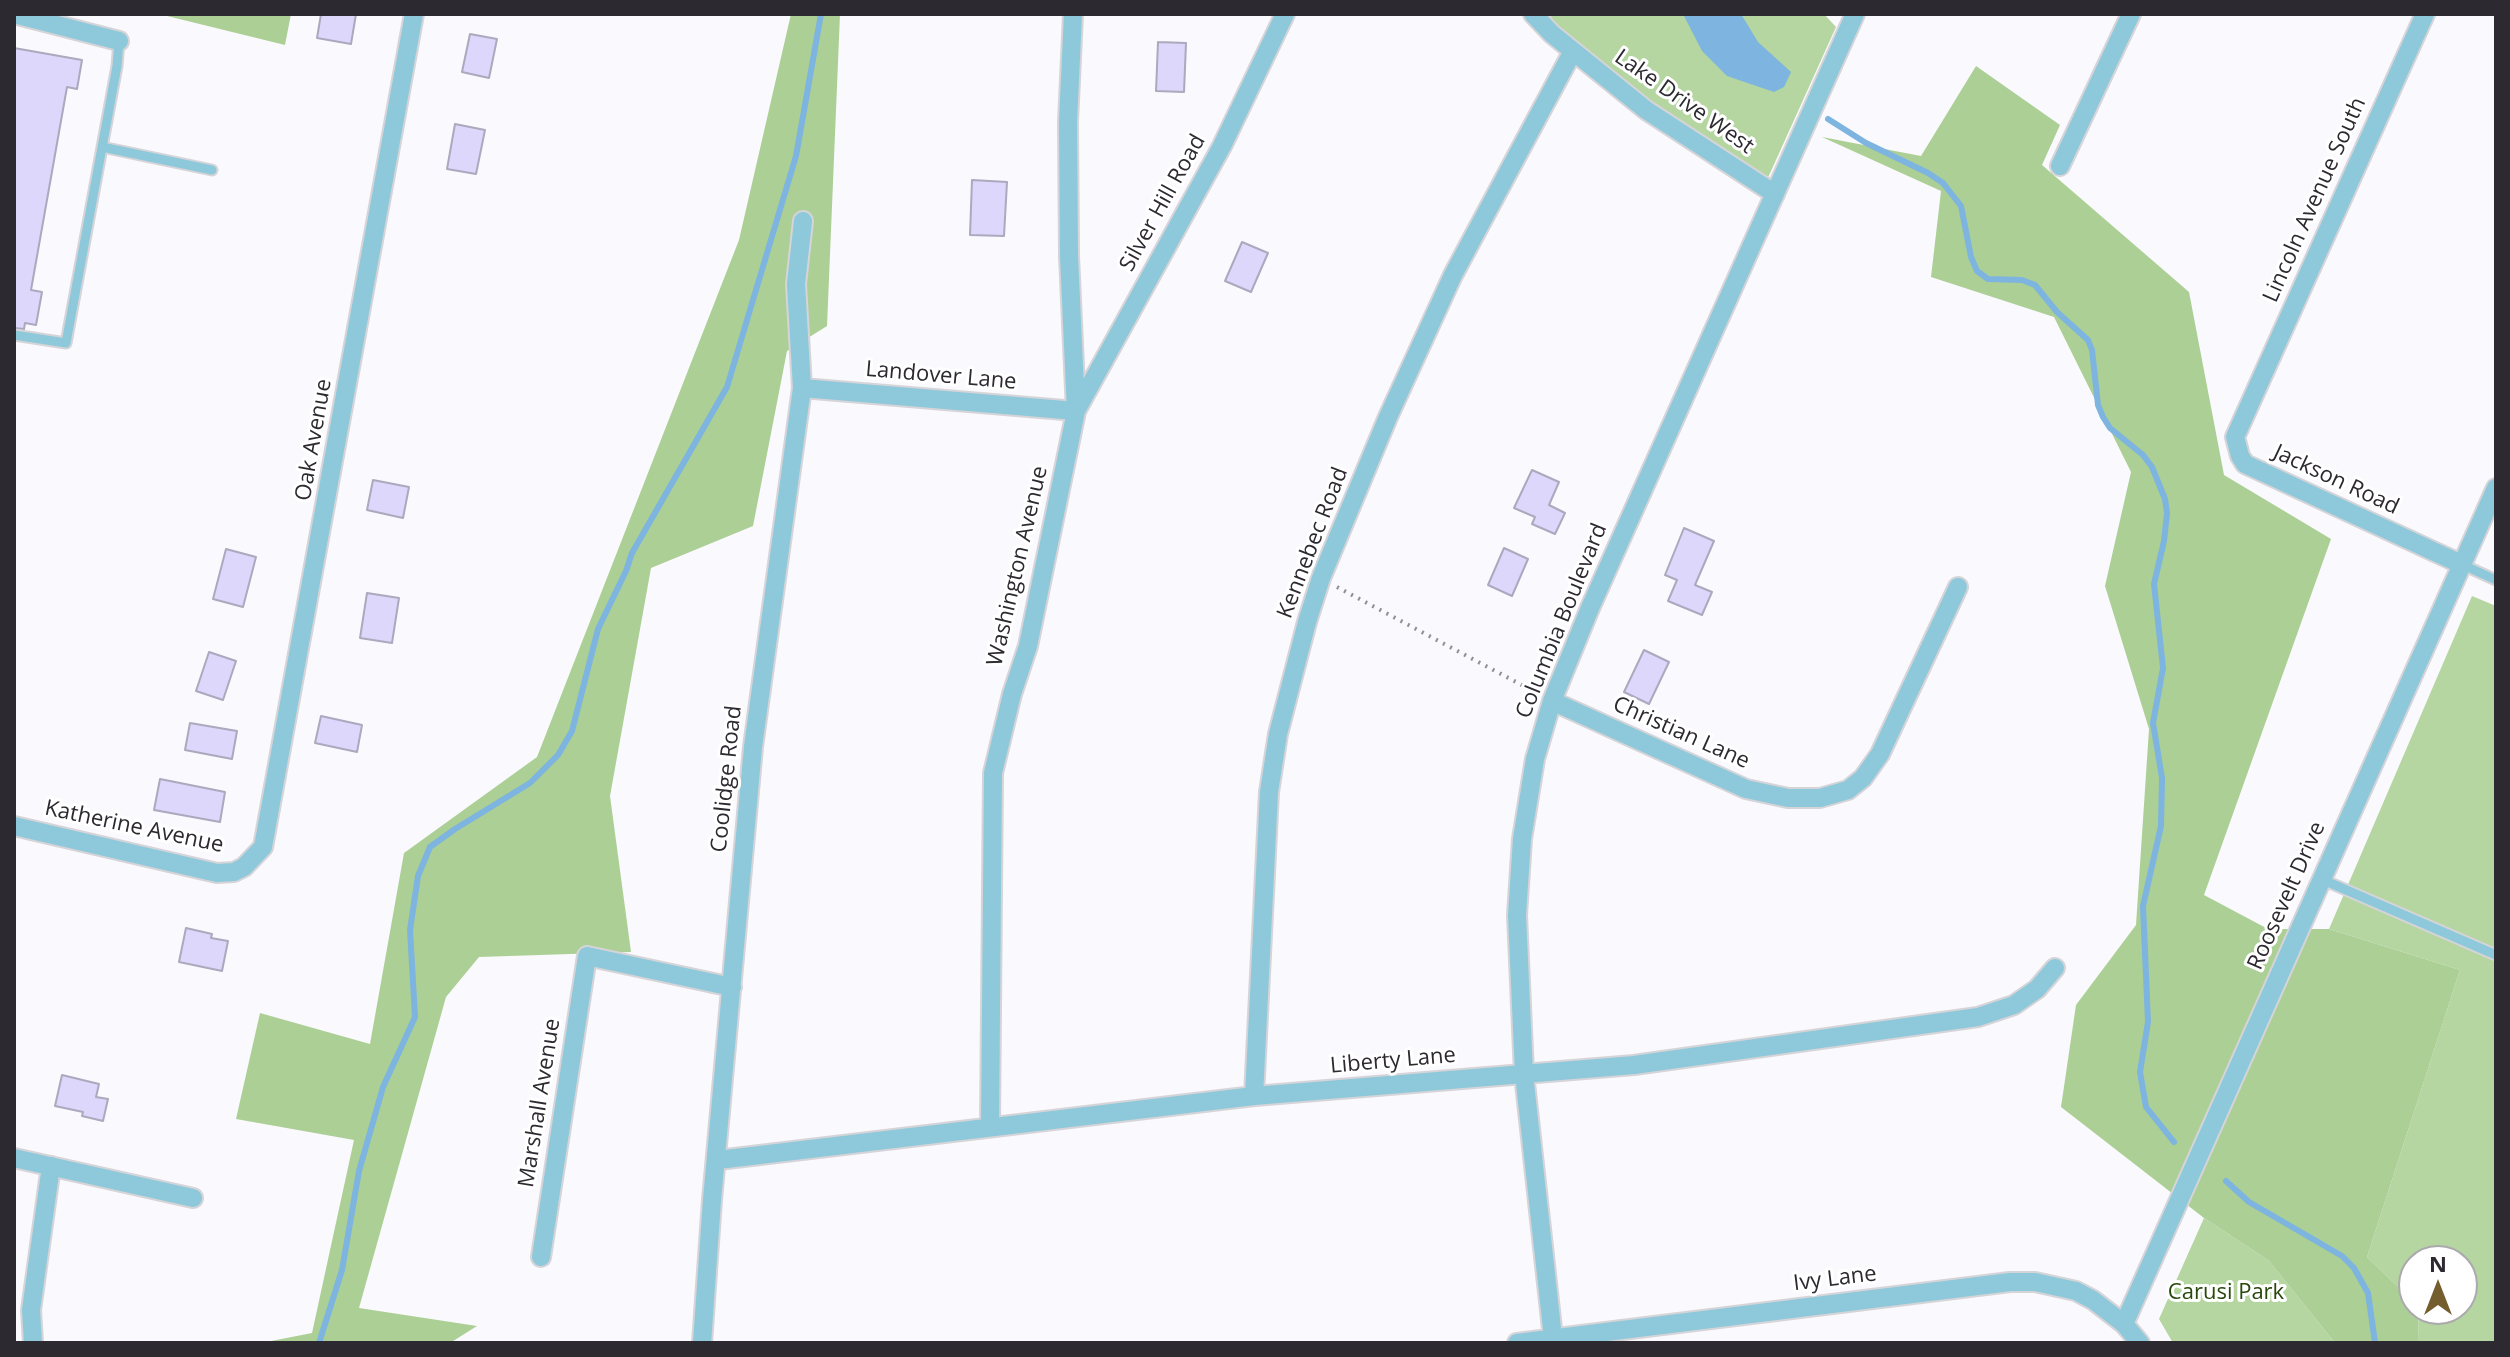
<!DOCTYPE html>
<html>
<head>
<meta charset="utf-8">
<style>
	body { margin:0 }
	#map { position:relative; width:2510px; height:1357px; overflow:hidden; background:#faf9fd; font-family:"Open Sans",sans-serif }
	canvas { display:block }
	.frame { position:absolute; inset:0; border:16px solid #2d2931; pointer-events:none }
	.north { position:absolute; left:2398px; top:1245px; width:80px; height:80px; box-sizing:border-box; background:#fff; border:2px solid #aba9ad; border-radius:50%; rotate:0deg; font-size:22px; font-weight:700; line-height:32px; text-align:center; color:#2d2931 }
	.north::after { content:''; display:block; margin:auto; width:28px; height:36px; background:#745e2e; clip-path:polygon(50% 0,100% 100%,50% 72%,0 100%) }
</style>
</head>
<body>
<div id="map">
<canvas width="2510" height="1357"></canvas>
<div class="frame"></div>
<div class="north">N</div>
</div>
<script>
const c = document.querySelector('canvas').getContext('2d');
c.lineJoin = 'round';
function fill(path, color) {
  c.fillStyle = color;
  c.fill(path, 'evenodd');
}
function poly(rows) {
  const path = new Path2D();
  for (const r of rows) {
    path.moveTo(r[0], r[1]);
    for (let i = 2; i < r.length; i += 2) path.lineTo(r[i], r[i + 1]);
  }
  return path;
}
function strokePath(path, color, width, dash) {
  c.strokeStyle = color;
  c.lineWidth = width;
  c.lineCap = dash ? 'butt' : 'round';
  c.setLineDash(dash || []);
  c.stroke(path);
}
function label(font, color, halo, rows, align = 'center') {
  c.font = font + ' "Open Sans",sans-serif';
  c.lineWidth = 6;
  c.setLineDash([]);
  c.textBaseline = 'middle';
  c.strokeStyle = halo;
  c.fillStyle = color;
  for (const [text, x, y, turn = 0] of rows) {
    c.save();
    c.translate(x, y);
    c.rotate((+turn || 0) * Math.PI / 180);
    c.textAlign = isNaN(turn) ? turn : align;
    if (halo) c.strokeText(text, 0, 0);
    c.fillText(text, 0, 0);
    c.restore();
  }
}
const green = poly([
	[1549,14,1824,14,1836,27,1762,191,1576,53],
	[2472,596,2496,606,2496,1343,2419,1343,2418,1309,2462,1309,2462,1261,2414,1261,2414,1302,2367,1257,2460,970,2329,929],
	[2204,1218,2269,1261,2335,1343,2173,1343,2159,1319]
]);
const forest = poly([
	[159,14,291,14,285,45],
	[791,14,840,14,827,326,787,351,753,526,651,568,610,796,631,952,479,957,446,997,359,1308,477,1326,450,1343,261,1343,312,1333,354,1140,236,1119,260,1013,370,1044,404,853,537,757,739,240],
	[1976,66,2060,125,2042,165,2189,292,2224,475,2331,539,2204,895,2268,929,2329,929,2460,970,2367,1257,2414,1302,2414,1309,2418,1309,2419,1343,2335,1343,2269,1261,2204,1218,2061,1107,2076,1005,2136,925,2149,729,2105,586,2131,472,2054,317,1931,277,1941,191,1822,137,1921,156]
]);
const water = poly([
	[1683,14,1741,14,1758,42,1791,72,1784,87,1774,92,1727,76,1702,51]
]);
const stream = poly([
	[1828,119,1866,143,1928,173,1943,183,1961,206,1971,257,1977,271,1988,279,2022,280,2035,285,2057,312,2088,340,2092,350,2098,405,2103,417,2110,428,2143,455,2152,467,2165,499,2167,513,2164,541,2154,584,2163,668,2153,723,2162,778,2161,826,2143,906,2148,1022,2140,1072,2146,1107,2174,1142],
	[2226,1181,2249,1202,2342,1256,2354,1268,2368,1293,2375,1343],
	[319,1343,342,1270,359,1171,383,1087,415,1017,410,930,418,876,430,847,455,829,530,783,558,755,572,731,598,629,626,571,632,553,727,387,796,156,821,14]
]);
const building = poly([
	[321,14,356,14,351,44,317,38,321,14],
	[470,34,497,39,489,78,462,72,470,34],
	[1158,42,1186,43,1184,92,1156,91,1158,42],
	[14,48,82,60,77,89,67,87,31,290,42,292,36,325,25,323,24,329,14,328,14,48],
	[455,124,485,130,476,174,447,169,455,124],
	[972,180,1007,182,1004,236,970,235,972,180],
	[1242,242,1268,253,1251,292,1225,281,1242,242],
	[1532,470,1559,482,1549,505,1565,513,1555,534,1532,524,1535,517,1514,508,1532,470],
	[373,480,409,487,403,518,367,510,373,480],
	[1684,528,1714,541,1695,585,1712,592,1702,615,1668,601,1677,580,1665,575,1684,528],
	[1504,548,1528,559,1512,596,1488,585,1504,548],
	[226,549,256,557,243,607,213,599,226,549],
	[367,593,399,598,392,643,360,638,367,593],
	[1644,650,1669,662,1649,704,1624,692,1644,650],
	[209,652,236,661,223,700,196,691,209,652],
	[321,716,362,725,357,752,315,743,321,716],
	[190,723,237,731,232,759,185,750,190,723],
	[160,779,225,792,220,822,154,810,160,779],
	[186,928,212,934,211,938,228,941,222,971,179,962,186,928],
	[62,1075,99,1084,96,1097,108,1099,103,1121,82,1116,83,1112,55,1106,62,1075]
]);
const path = poly([
	[1337,587,1535,692]
]);
const service = poly([
	[102,147,212,170],
	[14,335,66,343,117,66,119,41],
	[2463,565,2496,580],
	[2321,879,2496,955]
]);
const minor = poly([
	[14,14,119,41],
	[1533,14,1552,34,1646,110,1775,194],
	[2425,14,2235,437,2240,456,2245,464,2463,565],
	[2060,166,2131,14],
	[802,388,1076,411,1222,146,1285,14],
	[1552,701,1746,789,1788,798,1820,798,1848,790,1863,778,1880,754,1958,587],
	[14,826,217,873,234,872,244,867,263,847,414,14],
	[1254,1096,1269,792,1278,734,1307,622,1321,578,1388,417,1453,275,1573,51],
	[990,1126,993,773,1012,694,1028,646,1076,411,1069,256,1068,122,1073,14],
	[14,1158,193,1198],
	[718,1160,1254,1096,1634,1065,1978,1017,2014,1005,2037,989,2055,968],
	[541,1257,587,956,732,987],
	[2124,1324,2496,488],
	[1553,1338,1524,1074,1517,915,1522,839,1535,759,1552,701,1590,608,1855,14],
	[33,1343,31,1310,51,1166],
	[702,1343,712,1200,753,747,802,388,796,284,803,221],
	[1517,1343,2010,1282,2035,1282,2076,1291,2093,1300,2124,1324,2140,1343]
]);
const streetNames = [
	["Lake Drive West",1684,102,35],
	["Lincoln Avenue South",2315,200,-66],
	["Silver Hill Road",1163,203,-61],
	["Landover Lane",941,376,5],
	["Oak Avenue",314,440,-80],
	["Jackson Road",2336,480,25],
	["Kennebec Road",1313,543,-69],
	["Washington Avenue",1018,566,-77],
	["Columbia Boulevard",1562,621,-68],
	["Christian Lane",1681,733,24],
	["Coolidge Road",727,779,-84],
	["Katherine Avenue",134,827,12],
	["Roosevelt Drive",2287,896,-66],
	["Liberty Lane",1393,1061,-5],
	["Marshall Avenue",540,1103,-81],
	["Ivy Lane",1835,1279,-7]
];
const parkNames = [
	["Carusi Park",2226,1293]
];
fill(green, '#b5d6a0');
fill(forest, '#accf96');
fill(water, '#7db4e0');
strokePath(stream, '#7db4e0', 6);
fill(building, '#ddd7fc');
strokePath(building, '#aca8bd', 2);
strokePath(service, '#d5d4d8', 13);
strokePath(minor, '#d5d4d8', 22);
strokePath(path, '#918f95', 4, [2, 6]);
strokePath(service, '#8dc9da', 9);
strokePath(minor, '#8dc9da', 18);
label('22px', '#2d2931', '#fff', streetNames);
label('22px', '#28480c', '#fff', parkNames);
</script>
</body>
</html>
